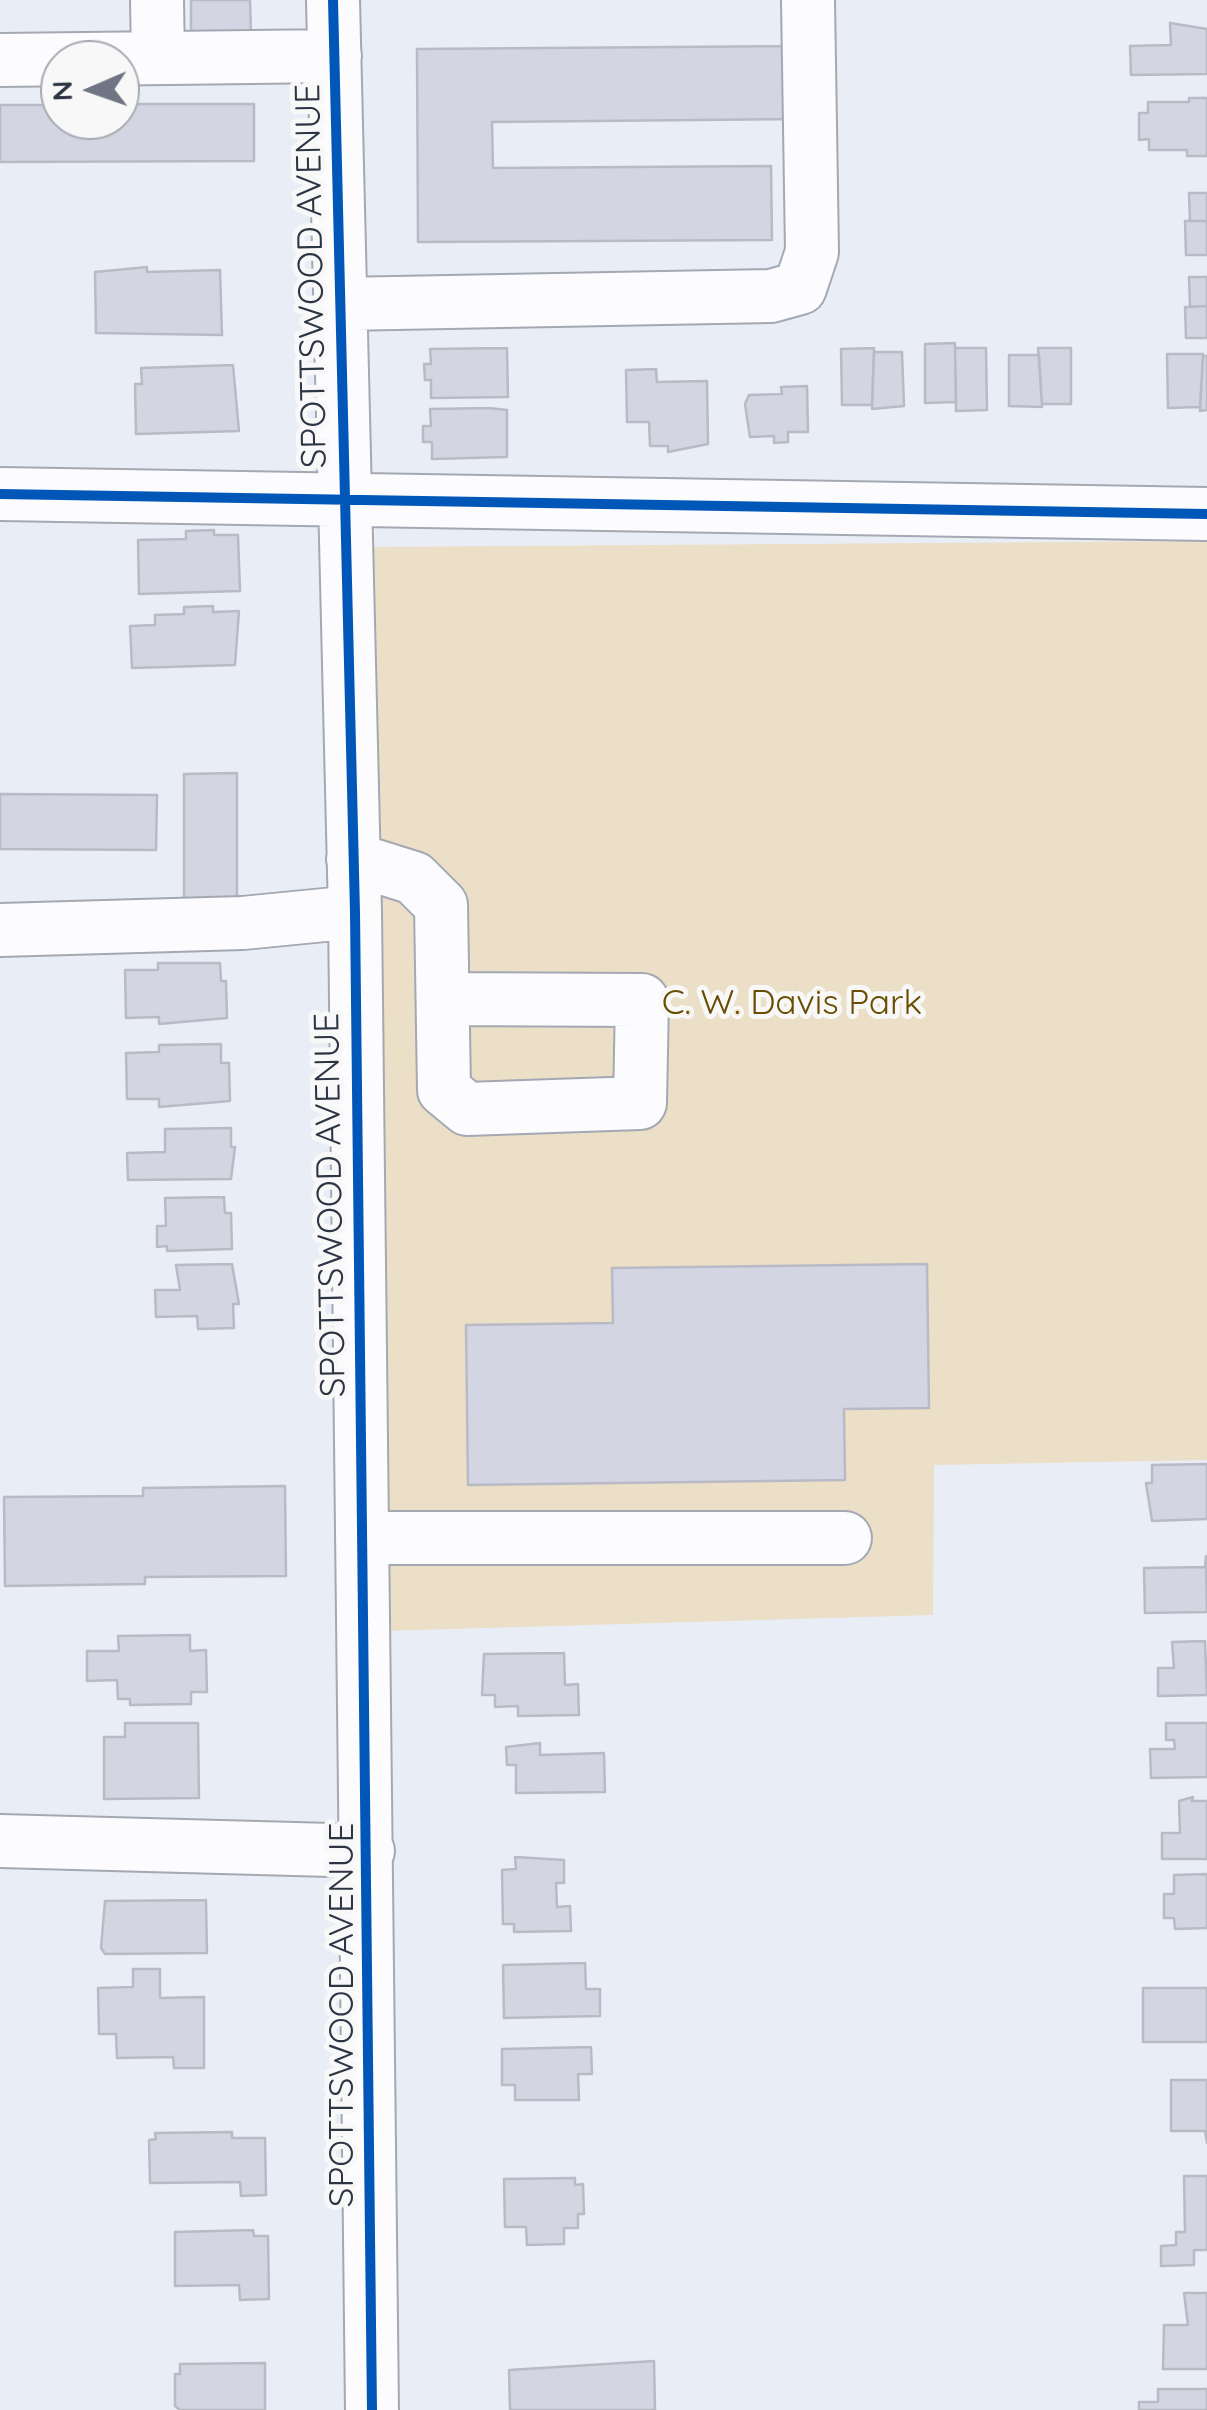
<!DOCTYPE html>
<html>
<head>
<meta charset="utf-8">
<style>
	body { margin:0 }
	#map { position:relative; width:1207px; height:2410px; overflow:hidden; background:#e9edf6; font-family:Quicksand,sans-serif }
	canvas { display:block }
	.north { position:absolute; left:40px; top:40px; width:100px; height:100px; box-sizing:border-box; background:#f8f8f8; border:2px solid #a7aab0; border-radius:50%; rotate:268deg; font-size:28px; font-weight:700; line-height:40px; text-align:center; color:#2d3444 }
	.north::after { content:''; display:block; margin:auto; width:35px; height:45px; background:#6f7582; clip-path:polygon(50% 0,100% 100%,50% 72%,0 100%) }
</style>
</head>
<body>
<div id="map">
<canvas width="1207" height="2410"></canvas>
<div class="north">N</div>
</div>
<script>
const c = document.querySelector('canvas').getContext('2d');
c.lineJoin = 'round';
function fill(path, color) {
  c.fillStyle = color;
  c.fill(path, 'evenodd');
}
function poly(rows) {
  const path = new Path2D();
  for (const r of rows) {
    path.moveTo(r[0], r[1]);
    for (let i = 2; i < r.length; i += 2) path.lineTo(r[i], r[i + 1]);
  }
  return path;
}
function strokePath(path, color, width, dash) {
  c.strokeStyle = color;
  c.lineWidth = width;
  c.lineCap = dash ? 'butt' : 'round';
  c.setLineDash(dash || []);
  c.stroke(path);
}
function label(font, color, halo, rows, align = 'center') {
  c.font = font + ' Quicksand,sans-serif';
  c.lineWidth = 10;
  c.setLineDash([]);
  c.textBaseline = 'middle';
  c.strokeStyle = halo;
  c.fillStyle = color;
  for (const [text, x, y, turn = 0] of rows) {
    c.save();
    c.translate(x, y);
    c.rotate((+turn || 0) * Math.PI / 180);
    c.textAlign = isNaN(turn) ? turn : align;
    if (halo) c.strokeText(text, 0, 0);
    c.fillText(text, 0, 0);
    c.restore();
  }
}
const green = poly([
	[1207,541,1207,1460,934,1465,933,1615,382,1631,374,547]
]);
const building = poly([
	[191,0,250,0,251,34,191,34,191,0],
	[1170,23,1207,29,1207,74,1131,75,1130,46,1171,45,1170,23],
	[799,46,800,119,492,122,493,168,771,166,772,240,418,242,417,49,799,46],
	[1189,98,1207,98,1207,156,1187,156,1187,150,1149,150,1149,139,1139,140,1139,113,1148,113,1148,102,1189,102,1189,98],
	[120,104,254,104,254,161,0,162,0,105,60,105,60,120,120,120,120,104],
	[1189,193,1207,193,1207,221,1190,221,1189,193],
	[1185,221,1207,221,1207,255,1186,255,1185,221],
	[147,267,147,272,220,270,222,335,96,333,95,272,147,267],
	[1189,277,1207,277,1207,306,1190,307,1189,277],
	[1207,306,1207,338,1186,338,1185,307,1207,306],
	[955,343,956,402,925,403,925,344,955,343],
	[507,348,508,397,431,398,431,380,425,380,424,364,431,364,430,349,507,348],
	[874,348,872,405,842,405,841,349,874,348],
	[955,348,986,348,987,410,956,411,955,348],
	[1038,348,1071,348,1071,404,1042,404,1038,348],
	[874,352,902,352,904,406,872,409,874,352],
	[1167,354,1203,354,1200,407,1168,408,1167,354],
	[1009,355,1039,355,1042,407,1009,406,1009,355],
	[1203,356,1207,356,1207,410,1200,411,1203,356],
	[233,365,239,431,136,434,135,384,142,384,141,368,233,365],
	[656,369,657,382,707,381,708,444,668,452,668,446,650,446,649,422,627,422,626,370,656,369],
	[807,386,808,432,788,432,788,442,774,443,774,436,750,437,745,404,749,395,782,394,781,387,807,386],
	[489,408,507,410,507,457,432,459,432,442,423,442,423,426,431,426,430,409,489,408],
	[214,530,214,535,238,535,240,591,139,594,138,540,186,539,186,531,214,530],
	[213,606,213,612,239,611,235,665,132,668,130,626,155,625,155,615,184,614,184,607,213,606],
	[237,773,237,902,184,902,184,774,237,773],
	[0,794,157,795,156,850,0,849,0,794],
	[158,963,220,963,221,981,226,981,227,1018,159,1024,159,1017,126,1018,125,970,158,970,158,963],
	[221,1044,221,1063,229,1063,230,1101,159,1107,159,1099,127,1099,126,1053,159,1052,159,1045,221,1044],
	[231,1128,231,1147,235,1147,231,1179,128,1180,127,1153,165,1152,165,1129,231,1128],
	[224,1197,225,1213,231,1213,232,1249,167,1251,167,1246,157,1247,157,1226,166,1226,165,1198,224,1197],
	[232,1264,239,1304,233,1304,234,1328,198,1329,197,1316,156,1317,155,1290,180,1290,176,1265,232,1264],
	[927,1264,929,1408,844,1409,845,1480,468,1485,466,1325,613,1323,612,1268,927,1264],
	[1207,1464,1207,1519,1152,1521,1146,1483,1152,1483,1152,1465,1207,1464],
	[285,1486,286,1576,145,1577,145,1584,5,1586,4,1497,143,1496,143,1488,285,1486],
	[1206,1556,1207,1612,1145,1613,1144,1568,1205,1567,1206,1556],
	[190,1635,190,1651,206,1650,207,1692,191,1692,191,1704,130,1705,130,1699,118,1699,117,1680,87,1681,87,1651,119,1651,118,1636,190,1635],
	[1205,1641,1207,1695,1158,1696,1158,1668,1174,1668,1172,1642,1205,1641],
	[564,1653,565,1685,578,1684,579,1715,518,1716,518,1706,495,1707,495,1695,482,1695,484,1654,564,1653],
	[125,1723,198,1723,199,1798,104,1799,104,1737,125,1737,125,1723],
	[1166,1723,1207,1723,1207,1777,1151,1778,1150,1749,1175,1749,1174,1740,1166,1740,1166,1723],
	[540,1743,540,1755,604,1753,605,1792,516,1793,516,1765,507,1765,506,1747,540,1743],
	[1193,1797,1192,1801,1207,1801,1207,1859,1162,1859,1162,1833,1180,1833,1179,1801,1193,1797],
	[515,1857,564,1860,564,1883,556,1883,557,1907,570,1906,571,1931,514,1932,514,1924,503,1924,502,1870,516,1869,515,1857],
	[1207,1874,1207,1928,1175,1929,1174,1918,1164,1918,1164,1894,1174,1894,1174,1875,1207,1874],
	[206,1900,207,1953,105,1954,101,1948,105,1901,206,1900],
	[585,1963,586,1989,600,1989,600,2016,504,2018,503,1965,585,1963],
	[133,1969,160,1969,160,1998,204,1997,204,2068,174,2068,173,2057,117,2058,116,2034,99,2034,98,1988,133,1987,133,1969],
	[1143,1988,1207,1988,1207,2042,1143,2042,1143,1988],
	[591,2047,592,2074,578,2074,579,2100,515,2100,515,2085,502,2085,502,2049,591,2047],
	[1171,2080,1207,2080,1207,2143,1205,2131,1171,2131,1171,2080],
	[232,2132,232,2138,265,2138,266,2195,241,2196,240,2182,150,2183,149,2140,156,2139,155,2133,232,2132],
	[1184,2176,1207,2176,1207,2250,1194,2250,1194,2265,1161,2266,1161,2246,1176,2245,1176,2232,1185,2232,1184,2176],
	[575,2178,575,2185,583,2184,584,2214,578,2214,578,2228,564,2228,564,2244,527,2245,526,2227,505,2227,504,2179,575,2178],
	[253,2230,254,2236,268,2236,269,2299,240,2300,239,2285,175,2286,175,2232,253,2230],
	[1184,2293,1207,2293,1207,2369,1163,2369,1164,2325,1188,2325,1184,2293],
	[654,2361,655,2410,510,2410,509,2370,654,2361],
	[265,2363,265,2410,180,2410,175,2406,175,2374,180,2374,180,2364,265,2363],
	[1158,2389,1207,2389,1207,2410,1139,2410,1139,2402,1158,2402,1158,2389]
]);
const minor = poly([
	[157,0,158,58],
	[333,0,355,912,372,2410],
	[0,60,335,56],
	[341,304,771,296,800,288,812,252,808,0],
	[0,494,1207,514],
	[353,859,414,878,441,905,444,1090,467,1109,640,1103,642,1000,443,999],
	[0,930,243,923,355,912],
	[364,1538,845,1538],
	[0,1841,368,1851]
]);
const cycleway = poly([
	[333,0,355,912,372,2410],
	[0,494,1207,514]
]);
const streetNames = [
	["SPOTTSWOOD AVENUE",312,276,-91],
	["SPOTTSWOOD AVENUE",331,1205,-91],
	["SPOTTSWOOD AVENUE",342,2015,-90]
];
const parkNames = [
	["C. W. Davis Park",792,1003]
];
fill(green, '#ecdfc7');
fill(building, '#d3d5e2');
strokePath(building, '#b9bac6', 2.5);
strokePath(minor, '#a3a8b3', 56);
strokePath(minor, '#fcfcfe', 52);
strokePath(cycleway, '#0057b8', 10);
label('35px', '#2d3444', '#f8f8f8', streetNames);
label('35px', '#694c00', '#f8f8f8', parkNames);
</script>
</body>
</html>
